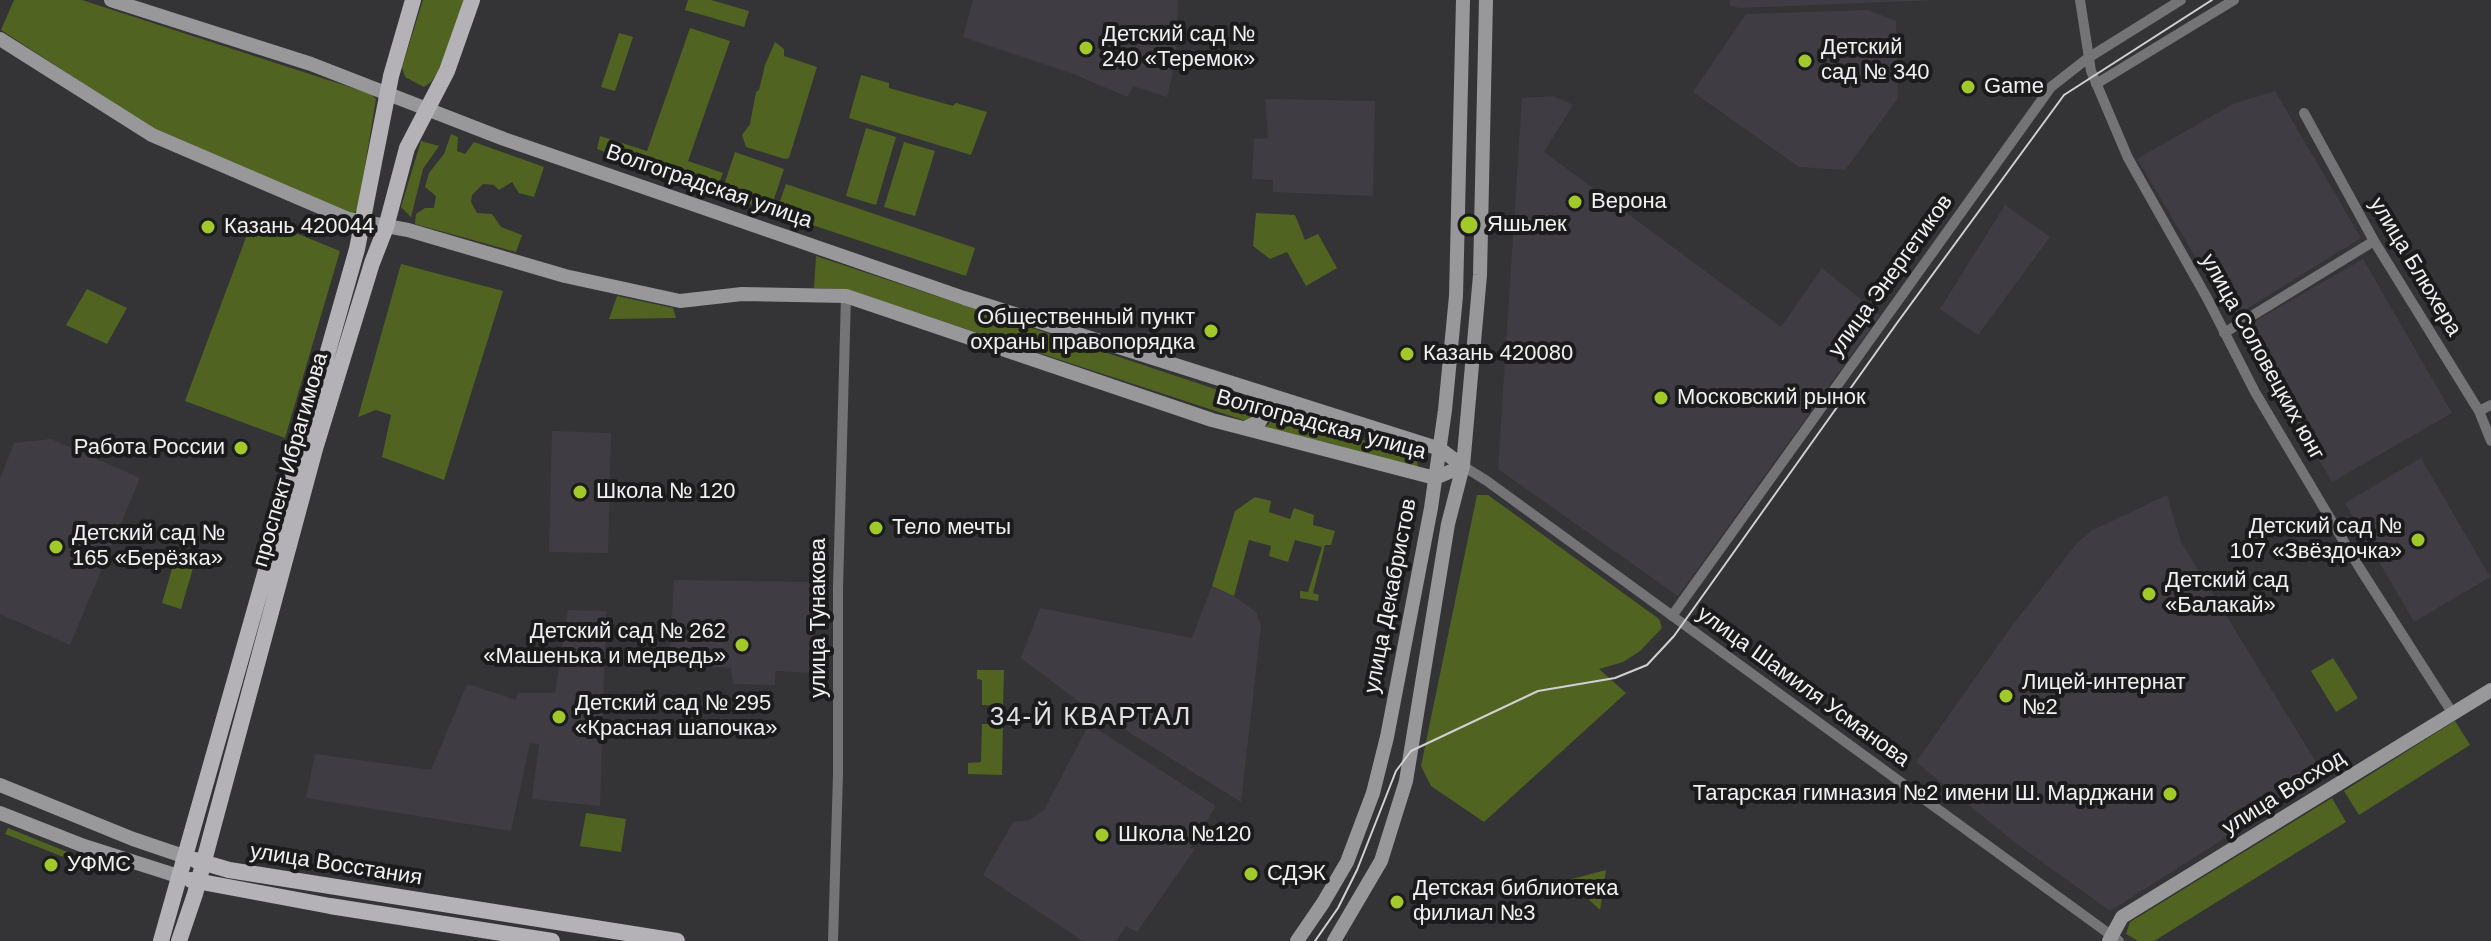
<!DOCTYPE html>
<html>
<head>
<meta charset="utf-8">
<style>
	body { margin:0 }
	canvas { display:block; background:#343336 }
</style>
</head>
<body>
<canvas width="2491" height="941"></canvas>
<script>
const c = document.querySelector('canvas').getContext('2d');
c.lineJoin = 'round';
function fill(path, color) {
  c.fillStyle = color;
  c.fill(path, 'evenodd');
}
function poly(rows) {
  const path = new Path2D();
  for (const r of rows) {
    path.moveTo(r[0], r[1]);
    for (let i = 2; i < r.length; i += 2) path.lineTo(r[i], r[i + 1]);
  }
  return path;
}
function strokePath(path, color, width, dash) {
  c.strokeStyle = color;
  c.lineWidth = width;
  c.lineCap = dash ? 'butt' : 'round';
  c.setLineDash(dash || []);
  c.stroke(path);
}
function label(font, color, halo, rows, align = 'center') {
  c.font = font + ' Arial,sans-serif';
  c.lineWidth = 8;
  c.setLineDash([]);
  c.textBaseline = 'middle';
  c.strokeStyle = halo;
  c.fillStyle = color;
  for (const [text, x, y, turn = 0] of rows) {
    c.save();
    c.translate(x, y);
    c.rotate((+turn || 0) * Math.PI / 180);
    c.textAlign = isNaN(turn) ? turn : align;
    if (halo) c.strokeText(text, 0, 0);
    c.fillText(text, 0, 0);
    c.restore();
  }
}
const built = poly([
	[973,0,1178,0,1176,59,1167,97,1133,86,1128,97,1071,73,963,37],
	[1730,0,1936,0,1740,8,1730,6],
	[1868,10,1896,21,1898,98,1845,170,1799,167,1693,92,1746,14],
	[2275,91,2361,238,2232,318,2137,159,2233,104],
	[1554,96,1573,105,1544,152,1781,327,1822,268,1880,315,1678,596,1498,469,1522,98],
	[1265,99,1375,101,1373,196,1273,192,1273,180,1252,179,1254,139,1268,138],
	[2005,205,2050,237,1978,335,1940,309],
	[2363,259,2452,413,2332,482,2243,328],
	[552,431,611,433,608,553,549,552],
	[51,439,140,478,70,645,0,614,0,479,14,443],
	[2421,458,2490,577,2414,622,2345,503],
	[2167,495,2181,542,2324,775,2110,911,2013,841,1916,762,2011,627,2077,543,2091,531],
	[674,580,815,582,813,673,775,671,775,685,733,684,731,668,669,665],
	[1212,586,1234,596,1256,612,1261,626,1241,802,1077,700,1021,658,1040,608,1192,638],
	[568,610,606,611,600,806,532,799,539,744,530,743,511,831,306,798,315,754,431,770,467,684,516,700,518,693,555,693],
	[1089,724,1216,806,1190,848,1195,849,1137,932,1126,926,1116,941,1083,941,983,875,1013,822,1029,820,1044,810]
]);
const green = poly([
	[14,0,82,0,371,94,376,99,358,209,354,213,348,213,158,132,1,30],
	[423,0,464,0,442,65,431,82,424,87,405,77,402,67],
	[688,0,711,0,749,11,744,27,685,10],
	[690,28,730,41,688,161,723,173,716,190,597,149,600,136,647,151],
	[619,33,633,37,615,91,601,87],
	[775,42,784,49,784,56,817,67,789,158,785,159,746,147,742,135,750,124,756,92,759,90,765,65],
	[861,75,889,83,889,88,953,106,956,103,987,112,971,155,849,118],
	[866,128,896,137,876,205,846,196],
	[451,134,458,137,457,151,465,154,474,142,544,167,534,197,519,193,512,182,499,190,494,185,483,184,472,195,471,202,477,213,492,214,501,227,522,235,516,252,415,224,416,214,425,208,434,208,436,196,425,187,429,173,444,154],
	[421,141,439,146,423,169,411,217,401,207],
	[904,142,935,151,915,216,884,207],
	[735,152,784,169,770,211,721,194],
	[786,184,975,248,966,276,776,213],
	[1256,213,1295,215,1305,240,1318,234,1337,268,1306,286,1287,252,1270,259,1253,246],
	[266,221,340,251,285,438,185,401,251,224],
	[816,256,1254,402,1259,407,1258,414,1246,421,860,294,842,289,814,288],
	[401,264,503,291,444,480,382,457,391,415,376,410,358,417],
	[87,289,127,308,107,344,66,325],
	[617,296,673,308,676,318,609,319],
	[1269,409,1402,453,1416,459,1418,465,1413,469,1330,443,1284,434,1264,427,1269,424,1272,417],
	[1477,495,1488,495,1659,619,1662,628,1640,651,1623,662,1599,669,1626,693,1484,822,1431,786,1421,766],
	[1255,497,1271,501,1269,512,1290,519,1294,508,1314,515,1313,525,1335,531,1331,545,1325,545,1313,593,1319,595,1318,601,1300,598,1300,591,1308,592,1322,547,1295,540,1288,562,1269,556,1271,546,1249,540,1234,596,1212,586,1235,511],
	[177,552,196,558,181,609,162,603],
	[2333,658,2358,698,2336,712,2311,671],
	[977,670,1004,670,1003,706,982,705,982,680,977,679],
	[2455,721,2470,745,2359,815,2344,791],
	[982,724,1003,724,1002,775,968,774,968,763,981,762],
	[2332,798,2346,822,2154,941,2138,941,2126,934,2130,922],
	[586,813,626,819,621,852,580,846],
	[8,828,107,868,107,874,5,834],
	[1606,870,1600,910,1568,880]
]);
const street = poly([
	[2080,0,2091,71,2128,158,2207,298,2255,392,2359,567,2453,714],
	[2096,84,2234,0],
	[2304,113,2374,241,2479,411,2491,441],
	[2224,333,2374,241],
	[2479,411,2491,405],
	[1463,466,1487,481,2119,941],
	[1672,616,2051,87,2088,58,2181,0],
	[833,941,838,775,838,588,846,296]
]);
const secondary = poly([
	[111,0,311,64,504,139,964,298,1440,449,1463,466],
	[0,39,152,135,348,219,408,230,565,276,680,301,742,294,846,296,1212,420,1435,478,1463,466],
	[1247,427,1260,421,1264,413,1266,404,1264,393],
	[0,785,133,839,186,857],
	[0,813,84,846,181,877],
	[1297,941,1323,903,1347,862,1373,793,1387,737,1431,508,1445,410,1456,296,1463,0],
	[1334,941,1381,861,1406,781,1448,524,1463,466,1480,275,1486,0],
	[2109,941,2122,917,2491,690]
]);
const primary = poly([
	[195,860,229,870,677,941],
	[191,880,330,906,552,941],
	[161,941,357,249,391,76,413,0],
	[179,941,195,894,315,449,372,263,386,227,407,148,447,71,472,0]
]);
const tram = poly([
	[1315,941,1338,908,1357,870,1396,771,1411,751,1538,691,1615,678,1647,665,1674,636,1897,323,2064,95,2212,0]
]);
const markers = [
	[1086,48,8,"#a1c92a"],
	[1805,61,8,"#a1c92a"],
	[1968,87,8,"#a1c92a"],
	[1575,202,8,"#a1c92a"],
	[1469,225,10,"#a1c92a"],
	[208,227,8,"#a1c92a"],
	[1211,331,8,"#a1c92a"],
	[1407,354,8,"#a1c92a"],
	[1661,398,8,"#a1c92a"],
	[241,448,8,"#a1c92a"],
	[580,492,8,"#a1c92a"],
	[876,528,8,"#a1c92a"],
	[2418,540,8,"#a1c92a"],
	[56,547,8,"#a1c92a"],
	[2149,594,8,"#a1c92a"],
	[742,645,8,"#a1c92a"],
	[2006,696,8,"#a1c92a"],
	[559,717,8,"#a1c92a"],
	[2170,794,8,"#a1c92a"],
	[1102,835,8,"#a1c92a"],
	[51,865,8,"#a1c92a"],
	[1251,874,8,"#a1c92a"],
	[1397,902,8,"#a1c92a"]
];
const poiNames = [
	["Детский сад №",1102,35],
	["240 «Теремок»",1102,60],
	["Детский",1821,48],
	["сад № 340",1821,73],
	["Game",1984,87],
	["Верона",1591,202],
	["Яшьлек",1487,225],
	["Казань 420044",224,227],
	["Общественный пункт",1195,318,"right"],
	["охраны правопорядка",1195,343,"right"],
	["Казань 420080",1423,354],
	["Московский рынок",1677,398],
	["Работа России",225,448,"right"],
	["Школа № 120",596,492],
	["Детский сад №",2402,527,"right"],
	["107 «Звёздочка»",2402,552,"right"],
	["Тело мечты",892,528],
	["Детский сад №",72,534],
	["165 «Берёзка»",72,559],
	["Детский сад",2165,581],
	["«Балакай»",2165,606],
	["Детский сад № 262",726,632,"right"],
	["«Машенька и медведь»",726,657,"right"],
	["Лицей-интернат",2022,683],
	["№2",2022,708],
	["Детский сад № 295",575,704],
	["«Красная шапочка»",575,729],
	["Татарская гимназия №2 имени Ш. Марджани",2154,794,"right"],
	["Школа №120",1118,835],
	["УФМС",67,865],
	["СДЭК",1267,874],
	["Детская библиотека",1413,889],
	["филиал №3",1413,914]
];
const streetNames = [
	["Волгоградская улица",709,187,19],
	["улица Блюхера",2415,267,59],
	["улица Энергетиков",1891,276,-54],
	["улица Соловецких юнг",2262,357,61],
	["Волгоградская улица",1321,425,15],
	["проспект Ибрагимова",291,460,-74],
	["улица Декабристов",1391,596,-79],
	["улица Тунакова",819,618,-90],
	["улица Шамиля Усманова",1803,687,36],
	["улица Восход",2284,793,-32],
	["улица Восстания",336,865,9]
];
const quarterNames = [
	["34-Й КВАРТАЛ",1091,718]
];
fill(built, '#3f3c44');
fill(green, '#506321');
strokePath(street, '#747375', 10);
strokePath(secondary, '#989799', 14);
strokePath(primary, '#b4b2b6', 16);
strokePath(tram, '#d1d0d3', 2);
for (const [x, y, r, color] of markers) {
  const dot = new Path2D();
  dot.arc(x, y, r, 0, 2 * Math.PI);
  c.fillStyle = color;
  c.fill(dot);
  strokePath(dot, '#1b1b1c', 3);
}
label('22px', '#f1f1f3', '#1b1b1c', poiNames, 'left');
label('22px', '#f1f1f3', '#1b1b1c', streetNames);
c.letterSpacing = '2px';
label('26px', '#e2e0e4', '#1b1b1c', quarterNames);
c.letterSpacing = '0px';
</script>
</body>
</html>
